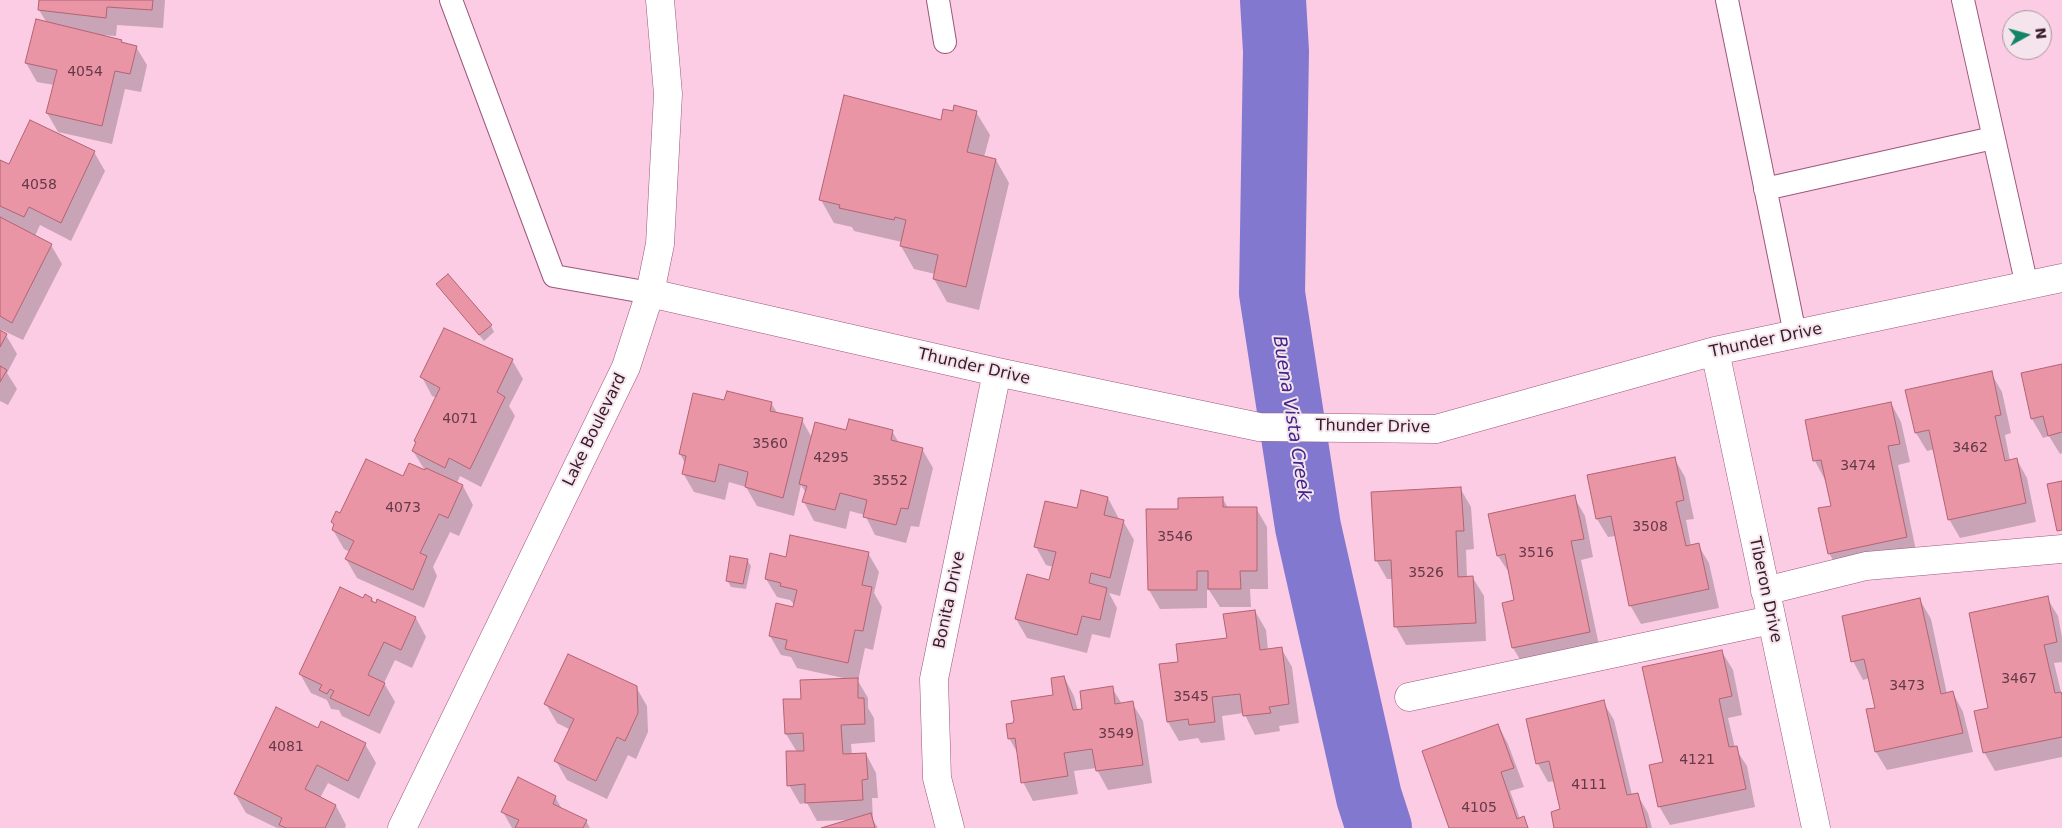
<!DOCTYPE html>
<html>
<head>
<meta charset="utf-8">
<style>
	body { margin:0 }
	#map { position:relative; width:2062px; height:828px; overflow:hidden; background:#fccce4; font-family:"DejaVu Sans",sans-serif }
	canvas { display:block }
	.north { position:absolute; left:2002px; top:10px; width:50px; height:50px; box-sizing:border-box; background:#f5e4ec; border:1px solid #a9939e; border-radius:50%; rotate:83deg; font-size:14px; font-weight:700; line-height:20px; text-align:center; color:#371a29 }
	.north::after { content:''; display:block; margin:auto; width:18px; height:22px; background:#118565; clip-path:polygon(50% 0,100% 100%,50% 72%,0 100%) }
</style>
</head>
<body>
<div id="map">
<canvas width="2062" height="828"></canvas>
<div class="north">N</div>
</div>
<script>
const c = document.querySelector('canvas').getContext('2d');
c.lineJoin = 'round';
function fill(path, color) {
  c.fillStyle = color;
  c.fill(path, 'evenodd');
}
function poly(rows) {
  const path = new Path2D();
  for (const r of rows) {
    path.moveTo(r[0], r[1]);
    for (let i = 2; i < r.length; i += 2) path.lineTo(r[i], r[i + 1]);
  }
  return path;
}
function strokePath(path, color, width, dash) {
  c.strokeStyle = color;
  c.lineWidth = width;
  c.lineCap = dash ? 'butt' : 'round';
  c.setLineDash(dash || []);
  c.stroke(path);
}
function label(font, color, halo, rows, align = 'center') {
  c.font = font + ' "DejaVu Sans",sans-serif';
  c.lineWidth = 4;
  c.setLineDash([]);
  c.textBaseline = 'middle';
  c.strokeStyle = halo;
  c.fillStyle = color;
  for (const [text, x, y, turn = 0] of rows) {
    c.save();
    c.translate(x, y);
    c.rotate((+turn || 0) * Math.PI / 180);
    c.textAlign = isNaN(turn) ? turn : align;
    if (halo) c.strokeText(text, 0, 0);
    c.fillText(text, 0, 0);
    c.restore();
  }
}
const shadow = poly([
	[40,0,165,0,163,28,117,25,116,36,102,35,136,47,147,65,141,92,125,89,112,144,58,132,47,113,54,85,37,82,26,63,47,23,39,10],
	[976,112,990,135,984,157,996,160,1009,183,979,310,947,302,934,279,935,274,914,269,901,246,902,242,854,231,852,227,834,223,821,200,954,113],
	[94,152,105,171,71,241,40,225,35,236,51,245,62,264,23,340,0,329,0,161,9,166],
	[438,285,491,326,494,332,484,341],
	[0,332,6,335,17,354,7,373,17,389,8,405,0,401],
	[512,360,523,379,509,406,515,416,481,487,460,476,457,483,463,486,473,505,459,536,450,532,433,567,437,576,424,608,357,578,346,559,350,552,344,549,333,530,335,526,333,522,403,477,426,472,413,451,417,444,415,441,437,398,432,396,422,377],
	[2062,365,2062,453,2060,454,2049,436,2043,438,2032,419,2022,374],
	[1991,373,2002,392,2011,433,2005,435,2010,461,2017,460,2027,478,2036,522,1960,538,1949,519,1935,449,1927,451,1916,433],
	[725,402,771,403,778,414,802,420,812,438,847,431,892,431,899,443,922,449,933,468,919,527,911,526,906,543,875,535,865,515,850,511,846,529,814,521,804,502,806,493,801,485,794,516,757,506,746,487,729,482,725,500,694,492,683,473,685,463,680,454],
	[1891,403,1901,422,1910,462,1898,465,1917,555,1840,572,1829,553,1833,507,1825,480,1815,461,1806,421],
	[1674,458,1685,477,1694,519,1686,520,1691,546,1698,545,1709,563,1719,608,1641,624,1630,605,1616,536,1608,537,1597,519],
	[1460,488,1471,507,1474,549,1466,550,1467,578,1473,578,1484,596,1486,641,1406,645,1396,627,1393,579,1387,579,1376,560],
	[1574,497,1585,516,1593,557,1581,560,1600,650,1524,666,1513,648,1516,601,1510,574,1498,556],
	[1108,498,1118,517,1118,520,1123,521,1134,540,1120,596,1109,593,1117,608,1110,638,1092,634,1087,653,1027,638,1016,619,1050,582,1054,567,1046,565,1036,547,1078,510],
	[1223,499,1228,508,1256,508,1267,527,1268,589,1250,589,1251,607,1220,607,1209,590,1207,590,1207,608,1160,609,1149,590,1179,510],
	[868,553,879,572,874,593,882,607,873,650,865,648,858,681,868,698,868,708,874,718,875,742,851,744,852,755,866,754,876,773,878,798,872,798,873,820,878,828,825,828,849,820,817,821,807,803,800,804,789,785,797,752,786,734,848,679,797,668,791,657,781,655,770,636,795,605,790,600,777,597,766,579,787,558],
	[747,560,751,566,746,589,731,587,727,580],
	[2047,598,2058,616,2062,637,2062,662,2054,663,2062,696,2062,757,1995,771,1984,752],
	[363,599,372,599,375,604,416,618,426,637,412,668,395,660,384,683,395,702,380,734,342,716,339,710,331,709,327,700,311,693,300,674],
	[1920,600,1931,619,1947,694,1953,693,1963,712,1973,752,1887,770,1876,752,1876,709,1870,678,1863,680,1853,661],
	[1255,611,1266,630,1268,650,1281,648,1292,667,1299,723,1279,726,1280,731,1255,735,1244,713,1222,716,1225,740,1201,743,1198,738,1179,741,1168,722,1160,665,1179,663,1228,639],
	[1722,652,1733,670,1742,715,1728,718,1735,748,1747,766,1755,807,1670,825,1659,806,1664,763],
	[1064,677,1074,696,1078,711,1084,710,1112,688,1122,704,1132,703,1143,721,1152,783,1108,790,1096,768,1074,771,1078,794,1033,801,1023,782,1018,754,1009,738,1014,724,1054,696],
	[636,687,647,706,648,732,636,759,628,755,607,799,567,780,556,761,571,730,557,723,546,704],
	[1603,702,1614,720,1632,795,1637,794,1648,813,1652,828,1556,828,1562,810,1555,781,1548,782,1538,764,1527,720],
	[322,723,365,744,376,763,359,799,328,783,320,798,336,806,346,825,345,828,277,828,246,813,235,794,318,729],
	[1498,725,1508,744,1524,787,1510,791,1520,819,1523,818,1529,828,1450,828],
	[555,797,562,809,586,821,590,828,512,828,503,812]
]);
const river = poly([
	[1273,0,1276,51,1272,293,1308,527,1369,797,1379,828]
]);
const building = poly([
	[39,0,153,0,152,10,107,7,106,18,38,10,39,0],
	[36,19,122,40,121,42,137,46,130,74,115,71,102,126,46,113,57,70,25,63,36,19],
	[844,95,941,120,943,109,953,111,954,105,977,111,967,152,996,159,966,287,933,279,938,255,900,246,906,220,895,217,894,220,839,208,840,205,819,200,844,95],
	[30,120,95,151,61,223,29,207,24,217,0,206,0,160,9,164,30,120],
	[0,217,52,244,12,323,0,316,0,217],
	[448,274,492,325,479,335,436,284,448,274],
	[444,328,513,359,497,392,505,397,470,469,449,458,445,468,412,451,416,442,414,441,440,388,420,377,444,328],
	[0,330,7,334,0,347,0,330],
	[2062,364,2062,432,2048,436,2043,416,2031,419,2021,373,2062,364],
	[0,366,7,370,0,382,0,366],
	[1992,371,2001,415,1995,416,2005,461,2017,458,2026,503,1948,520,1929,430,1915,433,1905,390,1992,371],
	[727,391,772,402,770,411,803,418,783,498,745,487,748,472,719,464,715,482,682,474,686,456,679,454,693,393,724,400,727,391],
	[1891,402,1900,444,1888,446,1907,537,1828,554,1818,508,1831,506,1821,460,1813,461,1805,420,1891,402],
	[849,419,893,430,891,440,923,448,908,509,901,508,896,525,863,517,867,500,840,493,835,510,802,502,807,486,799,484,815,422,846,430,849,419],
	[1675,457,1684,500,1676,502,1686,546,1699,543,1709,589,1629,606,1611,516,1596,519,1587,475,1675,457],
	[366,459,403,476,409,463,425,470,426,468,463,485,448,518,439,514,420,553,427,556,413,590,345,559,354,541,332,530,334,524,331,522,336,511,340,513,366,459],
	[2062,481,2062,530,2057,531,2047,484,2062,481],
	[1461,487,1464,531,1456,531,1458,577,1473,576,1476,623,1394,627,1391,560,1375,561,1371,492,1461,487],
	[1081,490,1108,497,1104,515,1124,520,1110,578,1091,573,1089,583,1107,588,1100,620,1082,616,1077,635,1015,619,1027,574,1049,580,1056,552,1034,547,1045,501,1077,508,1081,490],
	[1575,495,1584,539,1571,541,1590,632,1512,648,1502,603,1514,600,1505,554,1497,556,1488,514,1575,495],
	[1223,497,1223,507,1257,507,1257,571,1240,571,1241,589,1208,589,1208,571,1197,571,1197,590,1148,590,1146,509,1178,509,1178,498,1223,497],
	[790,535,869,552,862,585,872,587,863,631,855,630,848,663,785,649,787,640,769,636,776,603,793,607,797,590,780,586,781,583,765,579,770,553,786,557,790,535],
	[730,556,748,559,743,584,726,581,730,556],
	[340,587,363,598,365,594,372,598,371,601,376,603,377,599,416,617,401,650,384,642,368,675,385,683,369,716,330,698,334,691,330,689,327,694,319,690,322,685,299,674,340,587],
	[2048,596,2057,642,2044,645,2055,693,2061,692,2062,695,2062,737,1983,753,1974,711,1988,708,1969,613,2048,596],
	[1920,598,1941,694,1953,691,1963,733,1875,752,1866,709,1875,708,1864,659,1851,662,1842,616,1920,598],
	[1255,610,1260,650,1282,647,1289,704,1269,707,1271,713,1243,716,1240,694,1212,697,1215,722,1189,725,1188,719,1167,722,1159,664,1178,662,1176,644,1227,638,1223,614,1255,610],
	[1722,650,1732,696,1719,699,1729,747,1737,746,1746,789,1658,807,1649,765,1663,762,1642,667,1722,650],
	[568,654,637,686,638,713,625,741,617,737,596,781,554,761,574,719,544,704,568,654],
	[1064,676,1073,710,1082,709,1080,691,1113,686,1115,704,1133,701,1143,765,1096,771,1092,749,1064,753,1068,776,1021,783,1015,738,1008,739,1006,724,1013,723,1014,720,1011,701,1053,695,1051,678,1064,676],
	[858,678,858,698,864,698,865,724,841,725,843,754,866,753,868,779,862,780,863,800,805,803,805,784,787,786,786,751,804,751,803,733,785,734,783,699,801,699,800,680,858,678],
	[1604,700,1627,795,1638,793,1647,828,1554,828,1551,812,1560,809,1549,761,1536,764,1526,719,1604,700],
	[276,707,318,728,321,721,366,743,348,781,317,765,305,789,336,805,325,828,286,828,279,825,282,818,234,794,276,707],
	[1498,724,1514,768,1501,772,1517,819,1524,816,1528,828,1449,828,1422,751,1498,724],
	[518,777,556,796,553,804,587,820,583,828,515,828,519,820,501,812,518,777],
	[871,813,875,828,821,828,871,813]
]);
const service = poly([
	[451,0,554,276,650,293],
	[938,0,945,42],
	[1727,0,1795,334],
	[1963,0,2027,286],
	[1765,189,1993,138]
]);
const minor = poly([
	[650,293,997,372,1259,427,1436,429,1715,351,2062,278],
	[1715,351,1816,828],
	[1765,591,1866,566,2062,549],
	[1409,697,1771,620],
	[950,828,937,778,934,679,997,372]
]);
const secondary = poly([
	[402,828,626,367,650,293,660,244,668,94,660,0]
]);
const numberNames = [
	["4054",85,72],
	["4058",39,185],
	["4071",460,419],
	["3560",770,444],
	["3462",1970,448],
	["4295",831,458],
	["3474",1858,466],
	["3552",890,481],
	["4073",403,508],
	["3508",1650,527],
	["3546",1175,537],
	["3516",1536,553],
	["3526",1426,573],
	["3467",2019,679],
	["3473",1907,686],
	["3545",1191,697],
	["3549",1116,734],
	["4081",286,747],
	["4121",1697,760],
	["4111",1589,785],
	["4105",1479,808]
];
const streetNames = [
	["Thunder Drive",1766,341,-12],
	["Thunder Drive",974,367,13],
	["Thunder Drive",1373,427,1],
	["Lake Boulevard",595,430,-64],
	["Tiberon Drive",1765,590,78],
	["Bonita Drive",950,600,-78]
];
const waterNames = [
	["Buena Vista Creek",1291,418,81]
];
fill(shadow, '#0003');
strokePath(river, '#8278cf', 66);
fill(building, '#e995a5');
strokePath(building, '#b26373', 1);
strokePath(service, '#9c577c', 24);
strokePath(minor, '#9c577c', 29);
strokePath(secondary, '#9c577c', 29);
strokePath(service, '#fff', 22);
strokePath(minor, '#fff', 28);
strokePath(secondary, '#fff', 28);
label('14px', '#643948', null, numberNames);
label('16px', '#371a29', '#f5e4ec', streetNames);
label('italic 18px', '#3e238b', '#f5e4ec', waterNames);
</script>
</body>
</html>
